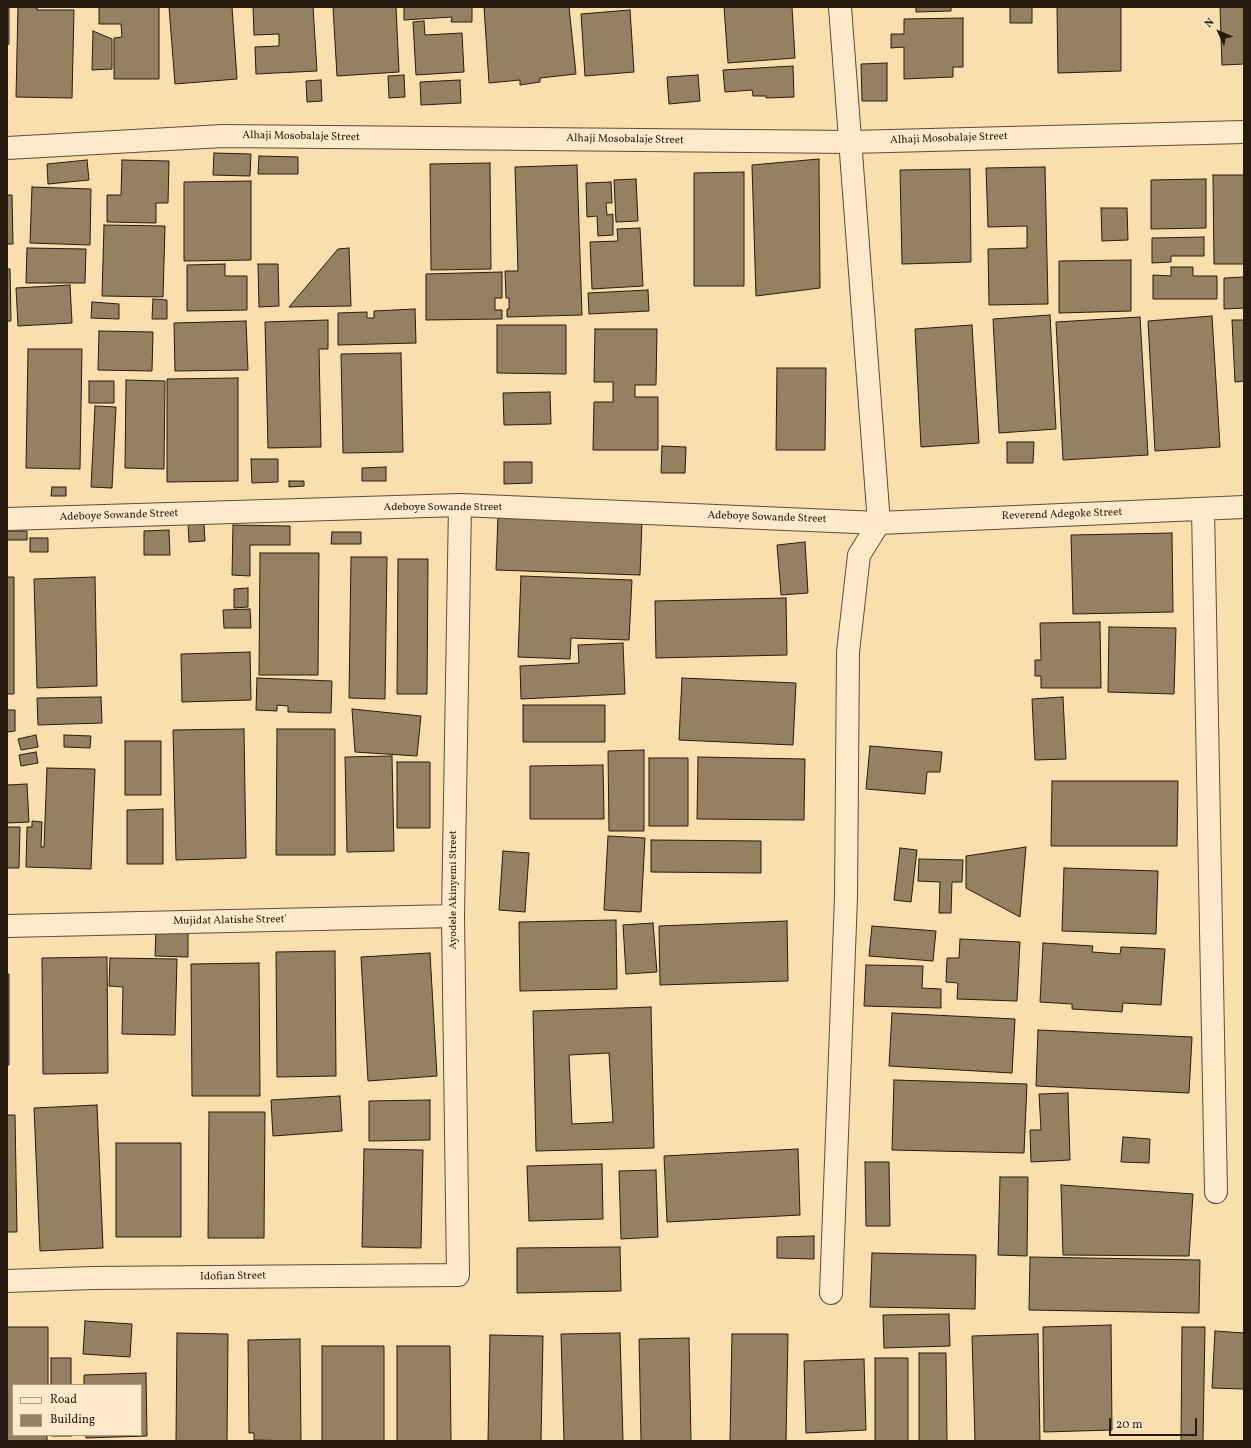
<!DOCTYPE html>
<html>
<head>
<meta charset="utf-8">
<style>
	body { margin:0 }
	#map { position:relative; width:1251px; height:1448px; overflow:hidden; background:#fadfae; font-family:Vollkorn,serif }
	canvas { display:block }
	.frame { position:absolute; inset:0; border:8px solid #271a0f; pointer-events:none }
	.legend { position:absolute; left:12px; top:1384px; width:130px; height:52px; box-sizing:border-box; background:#fceaca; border:1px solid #a7977f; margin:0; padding:5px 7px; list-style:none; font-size:12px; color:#271a0f }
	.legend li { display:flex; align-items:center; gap:8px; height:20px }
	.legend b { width:20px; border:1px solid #a7977f }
	.north { position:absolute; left:1199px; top:12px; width:40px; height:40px; -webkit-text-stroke:3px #fceaca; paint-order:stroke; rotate:314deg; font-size:11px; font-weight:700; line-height:16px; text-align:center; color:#271a0f }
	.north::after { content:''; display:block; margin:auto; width:14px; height:18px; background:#271a0f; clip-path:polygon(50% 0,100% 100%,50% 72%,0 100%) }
	.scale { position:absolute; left:1109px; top:1418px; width:88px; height:18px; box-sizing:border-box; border:2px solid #271a0f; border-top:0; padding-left:5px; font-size:12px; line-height:14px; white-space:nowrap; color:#271a0f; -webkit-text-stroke:3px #fceaca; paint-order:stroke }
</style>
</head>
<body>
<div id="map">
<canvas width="1251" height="1448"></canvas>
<div class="frame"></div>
<ul class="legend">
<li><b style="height:5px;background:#fceaca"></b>Road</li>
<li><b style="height:11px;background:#958062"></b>Building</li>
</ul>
<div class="north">N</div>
<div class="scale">20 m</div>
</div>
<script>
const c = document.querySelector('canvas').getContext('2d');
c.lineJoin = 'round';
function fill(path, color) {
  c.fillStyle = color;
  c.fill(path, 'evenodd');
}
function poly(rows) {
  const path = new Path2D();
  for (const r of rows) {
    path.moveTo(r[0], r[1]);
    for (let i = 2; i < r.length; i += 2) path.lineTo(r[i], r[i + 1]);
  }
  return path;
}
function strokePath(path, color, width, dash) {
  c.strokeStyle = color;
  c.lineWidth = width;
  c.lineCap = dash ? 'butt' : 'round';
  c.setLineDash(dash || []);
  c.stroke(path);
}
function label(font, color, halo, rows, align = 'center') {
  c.font = font + ' Vollkorn,serif';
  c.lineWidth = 3;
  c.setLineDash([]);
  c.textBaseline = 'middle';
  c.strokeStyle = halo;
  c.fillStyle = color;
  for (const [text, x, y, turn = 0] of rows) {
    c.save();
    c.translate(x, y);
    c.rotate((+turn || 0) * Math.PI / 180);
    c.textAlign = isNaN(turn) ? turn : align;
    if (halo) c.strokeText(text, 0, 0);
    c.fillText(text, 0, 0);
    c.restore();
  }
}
const building = poly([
	[7,7,9,7,9,44,7,45,7,7],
	[18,7,37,7,37,10,74,10,72,98,16,97,18,7],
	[99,7,159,7,159,79,114,79,114,38,122,37,121,24,99,24,99,7],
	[169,7,232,7,237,79,175,84,169,7],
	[253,7,313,7,317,71,256,74,255,47,279,46,279,34,254,35,253,7],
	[333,7,396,7,399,72,337,76,333,7],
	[404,7,472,7,472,22,451,22,452,17,404,20,404,7],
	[484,7,569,7,576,74,540,78,540,82,520,85,520,80,489,83,484,7],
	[724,7,792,7,795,58,728,63,724,7],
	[916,7,951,7,951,11,916,12,916,7],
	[1010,7,1032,7,1032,23,1010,23,1010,7],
	[1057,7,1121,7,1121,71,1058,73,1057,7],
	[1220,7,1244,7,1244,64,1222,65,1220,7],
	[630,10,634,72,585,76,581,14,630,10],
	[963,18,963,67,953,67,953,77,904,79,904,47,891,48,891,34,904,34,904,19,963,18],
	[424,21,425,35,462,33,464,72,416,75,413,22,424,21],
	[93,31,112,39,112,69,92,70,93,31],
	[887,63,887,101,862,101,861,64,887,63],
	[793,66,794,97,766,98,766,96,753,96,752,90,725,92,723,70,793,66],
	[404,75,405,97,389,98,388,76,404,75],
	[698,75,700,101,669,104,667,77,698,75],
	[321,80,322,101,307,102,306,81,321,80],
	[460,80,461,103,421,105,420,82,460,80],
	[214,153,251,154,250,176,213,175,214,153],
	[259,156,298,157,298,174,258,174,259,156],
	[819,159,820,288,756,296,752,165,819,159],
	[87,160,89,180,48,184,47,164,87,160],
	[122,160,169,161,168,203,156,203,156,223,107,222,107,195,121,195,122,160],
	[490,163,491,269,431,270,430,164,490,163],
	[577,165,582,315,507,317,507,309,509,309,509,298,506,298,505,271,518,271,515,167,577,165],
	[1045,167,1048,304,989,305,988,249,1027,248,1027,226,988,227,986,168,1045,167],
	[970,169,971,262,902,264,900,170,970,169],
	[744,172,744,286,694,286,694,173,744,172],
	[1213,175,1244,175,1244,264,1214,264,1213,175],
	[636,179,638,221,616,222,614,180,636,179],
	[1206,179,1206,228,1151,229,1151,180,1206,179],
	[251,181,251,260,184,261,184,182,251,181],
	[611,182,612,203,606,203,607,215,613,214,613,235,598,236,597,216,587,217,586,183,611,182],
	[32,187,91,189,90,245,30,243,32,187],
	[7,195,12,195,13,244,7,244,7,195],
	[1101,208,1127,208,1128,240,1102,241,1101,208],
	[104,225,165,226,163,297,102,296,104,225],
	[640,228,643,286,592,289,590,242,618,241,617,229,640,228],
	[1204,237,1204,256,1171,256,1171,262,1152,263,1152,238,1204,237],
	[27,248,86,249,85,283,26,283,27,248],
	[349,248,351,306,289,307,338,249,349,248],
	[1131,260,1131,311,1059,313,1059,261,1131,260],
	[225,264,225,276,247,276,247,310,187,311,187,265,225,264],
	[258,264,278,264,279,306,259,307,258,264],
	[1171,267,1193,267,1193,276,1217,276,1217,299,1153,299,1153,275,1171,276,1171,267],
	[7,269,10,269,11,321,7,321,7,269],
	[502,272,502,298,495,298,495,310,502,310,502,319,426,320,426,274,502,272],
	[1244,277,1244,308,1224,309,1224,278,1244,277],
	[70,285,72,323,18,326,16,288,70,285],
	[648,290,649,311,589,314,588,293,648,290],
	[153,299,167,300,167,319,152,319,153,299],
	[92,302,119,304,119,319,91,318,92,302],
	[415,309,416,343,338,345,338,313,367,312,367,318,374,318,374,311,415,309],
	[1050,315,1056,429,999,433,993,319,1050,315],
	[1212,316,1220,447,1155,451,1148,321,1212,316],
	[1140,317,1148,455,1063,460,1056,322,1140,317],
	[328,320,328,349,319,349,321,447,268,448,265,322,328,320],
	[1232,320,1244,320,1244,381,1235,382,1232,320],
	[246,321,248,370,175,371,174,323,246,321],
	[497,325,566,325,566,374,497,373,497,325],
	[972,325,979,443,921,447,915,329,972,325],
	[595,329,657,329,656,385,635,385,635,397,658,397,658,450,593,450,594,402,613,402,613,382,594,382,595,329],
	[99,331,153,332,152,371,98,370,99,331],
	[28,349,82,349,80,469,26,468,28,349],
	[401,353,403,452,343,453,341,354,401,353],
	[777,368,826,368,825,450,776,450,777,368],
	[238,378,238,481,167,482,167,379,238,378],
	[126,380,165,381,164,469,125,468,126,380],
	[89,381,114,381,114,403,89,403,89,381],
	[550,392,551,424,504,425,503,393,550,392],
	[95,406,116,407,112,488,91,487,95,406],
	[1007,442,1034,442,1033,463,1007,463,1007,442],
	[662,446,686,447,685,473,661,473,662,446],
	[251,459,278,459,278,482,252,483,251,459],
	[504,462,532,462,532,483,504,484,504,462],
	[386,467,386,481,362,481,362,468,386,467],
	[289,481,304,481,304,486,289,487,289,481],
	[52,487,66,487,66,496,51,496,52,487],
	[498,516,642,521,640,575,496,570,498,516],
	[188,524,204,524,205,541,189,542,188,524],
	[233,525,290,526,290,545,250,545,250,576,232,575,233,525],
	[169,530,170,555,144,555,144,531,169,530],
	[7,531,27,531,27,540,7,540,7,531],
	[332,532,361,532,361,544,331,544,332,532],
	[1172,533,1173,612,1073,614,1071,535,1172,533],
	[30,538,48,538,48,552,30,552,30,538],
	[805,542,808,593,781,595,777,545,805,542],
	[260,553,319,553,318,675,259,675,260,553],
	[351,557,387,557,385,699,349,698,351,557],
	[398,559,428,559,427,694,397,694,398,559],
	[521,576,632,580,629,640,571,638,570,659,518,657,521,576],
	[7,577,14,577,14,694,7,694,7,577],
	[95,577,97,686,37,688,34,579,95,577],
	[248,588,248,607,234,608,234,589,248,588],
	[786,598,787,655,656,658,655,601,786,598],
	[250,609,251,628,224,628,223,610,250,609],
	[1100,622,1101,688,1041,688,1041,676,1035,676,1035,660,1041,660,1040,623,1100,622],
	[1109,627,1176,628,1174,694,1108,692,1109,627],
	[623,643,625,694,521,699,520,666,579,663,578,645,623,643],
	[250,652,251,700,182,702,181,654,250,652],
	[257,678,332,681,331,713,288,712,288,706,277,705,277,711,256,710,257,678],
	[682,678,796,683,793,745,679,740,682,678],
	[101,697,102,723,38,725,37,698,101,697],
	[1063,697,1066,759,1035,760,1032,699,1063,697],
	[523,705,605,705,605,742,523,742,523,705],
	[352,709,421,716,417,756,355,752,352,709],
	[7,710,15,710,15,731,7,732,7,710],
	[244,729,246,858,176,860,173,730,244,729],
	[277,729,335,729,335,855,276,855,277,729],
	[36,735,38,747,21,750,18,739,36,735],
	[64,735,91,736,90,748,64,747,64,735],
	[125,741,161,741,161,795,125,795,125,741],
	[870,746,942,752,940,772,927,772,925,794,866,789,870,746],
	[644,750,644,831,609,831,608,751,644,750],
	[36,752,38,763,21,766,19,755,36,752],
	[392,756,394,851,347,852,345,757,392,756],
	[698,757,805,759,804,820,697,819,698,757],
	[649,758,688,758,688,826,649,826,649,758],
	[397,762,430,762,430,828,397,828,397,762],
	[603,765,604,819,530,819,530,766,603,765],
	[47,768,95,769,91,869,26,867,27,827,32,827,32,821,42,822,41,847,44,847,47,768],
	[1052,781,1178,781,1177,846,1051,846,1052,781],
	[27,784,29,822,7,823,7,785,27,784],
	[163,809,163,864,127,864,127,810,163,809],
	[7,827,20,827,19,868,7,868,7,827],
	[608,836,645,838,641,912,604,910,608,836],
	[651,840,761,841,761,873,651,872,651,840],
	[1026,847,1020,917,966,888,966,856,1026,847],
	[900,848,917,850,911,902,894,900,900,848],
	[503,851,529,853,525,912,499,910,503,851],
	[919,859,963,860,962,882,952,882,951,913,939,913,940,882,918,881,919,859],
	[1064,868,1158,871,1156,934,1062,931,1064,868],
	[616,920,617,989,520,991,519,922,616,920],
	[787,921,788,981,660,985,659,926,787,921],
	[653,923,657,972,626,974,623,925,653,923],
	[872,926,936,931,933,961,869,956,872,926],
	[156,929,188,930,188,957,155,956,156,929],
	[960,939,1020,942,1017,1001,957,999,958,983,946,982,947,958,959,958,960,939],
	[1043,943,1093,946,1092,952,1120,954,1121,947,1165,949,1161,1005,1123,1003,1122,1012,1072,1009,1072,1004,1040,1002,1043,943],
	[335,951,336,1076,277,1077,276,952,335,951],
	[430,953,437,1076,368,1081,361,957,430,953],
	[107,957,108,1073,43,1074,42,958,107,957],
	[110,958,177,959,175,1035,122,1034,123,987,109,986,110,958],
	[259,963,260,1096,192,1096,191,964,259,963],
	[866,965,923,966,922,988,941,989,941,1008,864,1006,866,965],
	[7,974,9,974,9,1065,7,1065,7,974],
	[651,1007,654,1148,536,1151,533,1011,651,1007],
	[609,1053,613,1122,572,1124,569,1055,609,1053],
	[892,1013,1015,1019,1012,1073,889,1066,892,1013],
	[1038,1030,1192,1037,1189,1093,1036,1086,1038,1030],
	[894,1080,1027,1084,1024,1153,892,1150,894,1080],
	[1068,1093,1070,1160,1031,1162,1030,1130,1041,1130,1039,1094,1068,1093],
	[340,1096,342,1131,273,1136,271,1100,340,1096],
	[430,1100,430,1140,369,1141,369,1101,430,1100],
	[97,1105,103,1248,40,1251,34,1108,97,1105],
	[209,1112,265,1112,264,1238,208,1238,209,1112],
	[7,1115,15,1115,17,1232,7,1232,7,1115],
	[1123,1137,1150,1139,1149,1163,1121,1162,1123,1137],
	[116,1143,181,1143,181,1237,116,1237,116,1143],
	[364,1149,423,1150,421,1248,362,1247,364,1149],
	[798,1149,800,1215,667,1222,664,1156,798,1149],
	[865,1162,889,1162,890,1226,866,1226,865,1162],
	[602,1164,603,1219,529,1221,527,1166,602,1164],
	[656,1170,658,1237,621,1239,619,1171,656,1170],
	[1000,1177,1028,1177,1027,1256,998,1255,1000,1177],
	[1061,1185,1193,1194,1189,1256,1063,1255,1061,1185],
	[814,1236,814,1259,777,1258,777,1237,814,1236],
	[620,1247,621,1291,517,1293,517,1248,620,1247],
	[872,1253,976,1255,975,1309,870,1307,872,1253],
	[1030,1257,1200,1260,1199,1313,1029,1310,1030,1257],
	[949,1314,950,1346,884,1348,883,1315,949,1314],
	[85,1321,132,1324,130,1357,83,1354,85,1321],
	[1111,1325,1112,1430,1044,1432,1043,1327,1111,1325],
	[7,1327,48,1327,48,1385,13,1385,13,1435,47,1435,47,1441,7,1441,7,1327],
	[1182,1327,1205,1327,1203,1441,1181,1441,1182,1327],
	[1215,1331,1244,1333,1244,1389,1212,1388,1215,1331],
	[177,1333,228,1334,227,1441,176,1441,177,1333],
	[620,1333,623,1441,564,1441,561,1334,620,1333],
	[732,1334,788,1334,786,1441,730,1441,732,1334],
	[1038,1334,1040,1441,975,1441,972,1336,1038,1334],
	[490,1335,543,1336,541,1441,488,1441,490,1335],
	[689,1338,691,1441,641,1441,639,1339,689,1338],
	[300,1339,301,1441,254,1440,254,1433,249,1433,248,1340,300,1339],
	[322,1346,384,1346,384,1441,322,1441,322,1346],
	[397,1346,450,1346,451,1441,397,1441,397,1346],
	[919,1353,946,1353,947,1441,919,1441,919,1353],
	[51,1358,71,1358,71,1385,51,1385,51,1358],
	[875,1358,908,1358,908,1441,875,1441,875,1358],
	[864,1359,866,1430,806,1433,804,1361,864,1359],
	[146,1373,147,1436,86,1438,86,1435,141,1435,141,1385,84,1385,84,1375,146,1373],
	[51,1435,72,1435,72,1436,51,1436,51,1435]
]);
const street = poly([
	[7,148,223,136,851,142,1244,132],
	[1203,509,1216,1192],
	[7,519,460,505,879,523,1244,507],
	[7,926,453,916],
	[7,1281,92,1278,458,1275,453,916,460,505],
	[831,1293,846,897,848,652,859,555,879,523,840,7]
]);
const streetNames = [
	["Alhaji Mosobalaje Street",301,137,1],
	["Alhaji Mosobalaje Street",949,139,-2],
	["Alhaji Mosobalaje Street",625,140,1],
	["Adeboye Sowande Street",443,508],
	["Reverend Adegoke Street",1062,515,-2],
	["Adeboye Sowande Street",119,516,-2],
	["Adeboye Sowande Street",767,518,2],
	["Ayodele Akinyemi Street",454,890,-90],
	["Mujidat Alatishe Street'",230,921,-1],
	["Idofian Street",233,1277,-1]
];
fill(building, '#958062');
strokePath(building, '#271a0f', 1);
strokePath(street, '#5c4b37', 24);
strokePath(street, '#fceaca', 22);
label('11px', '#271a0f', '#fceaca', streetNames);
</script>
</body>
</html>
